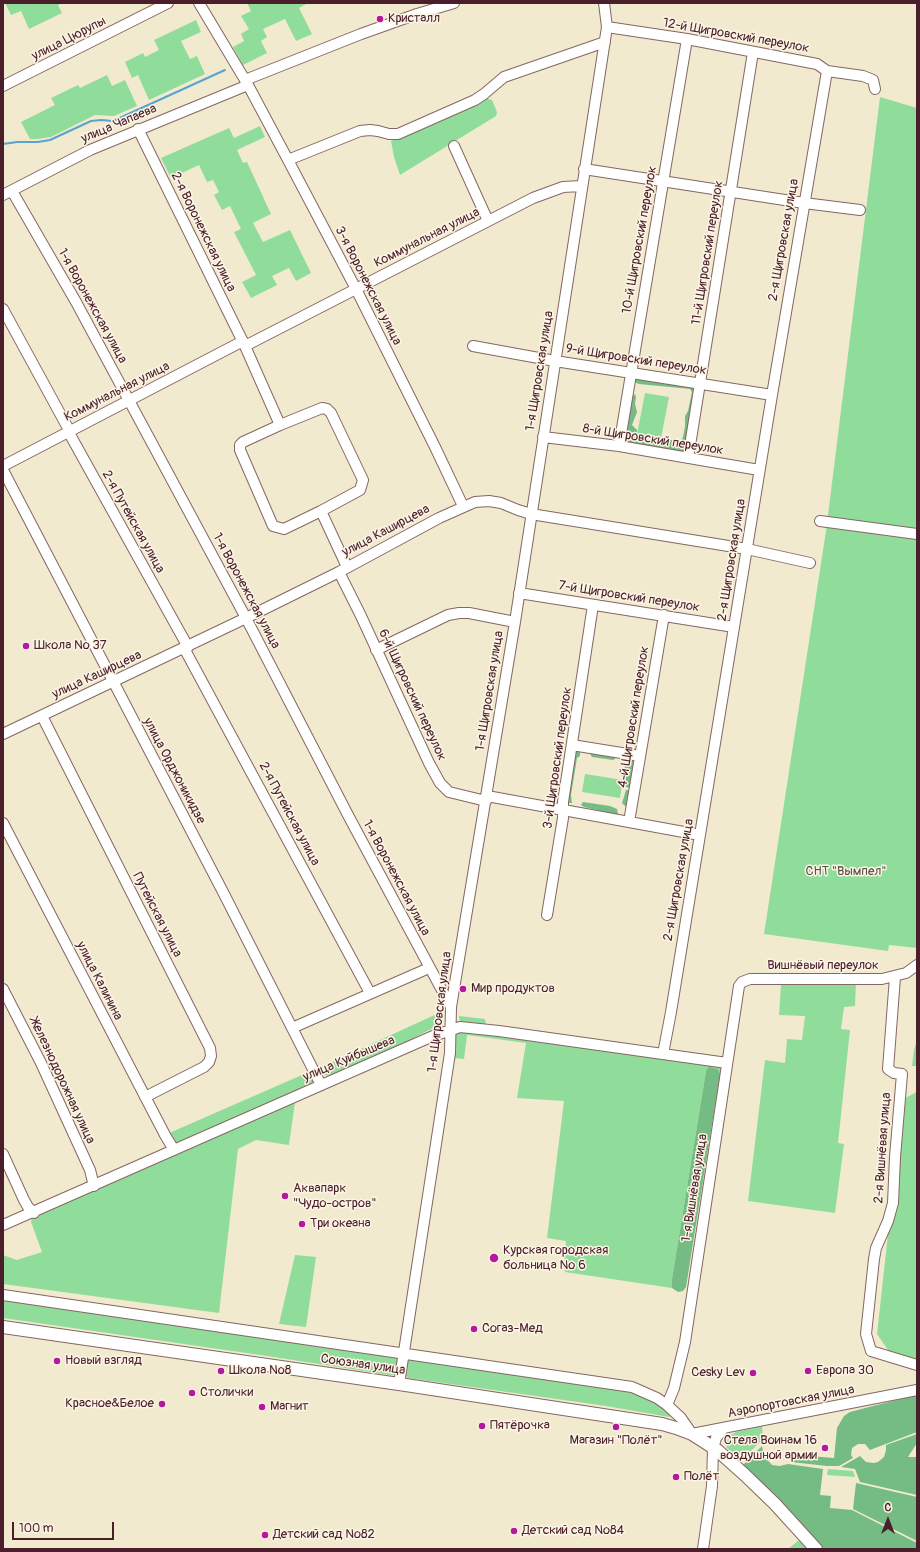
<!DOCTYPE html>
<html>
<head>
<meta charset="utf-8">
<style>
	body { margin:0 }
	#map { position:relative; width:920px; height:1552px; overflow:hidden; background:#f2eacf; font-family:Pangolin,sans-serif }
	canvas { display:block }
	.frame { position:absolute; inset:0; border:4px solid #4a1f2b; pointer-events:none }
	.north { position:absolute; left:868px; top:1500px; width:40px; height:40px; -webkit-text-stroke:3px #fcf5e5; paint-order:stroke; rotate:0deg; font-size:11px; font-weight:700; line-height:16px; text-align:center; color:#4a1f2b }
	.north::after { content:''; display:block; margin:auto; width:14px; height:18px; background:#4a1f2b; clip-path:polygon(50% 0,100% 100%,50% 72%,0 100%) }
	.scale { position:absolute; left:12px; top:1522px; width:102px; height:18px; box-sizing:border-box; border:2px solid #4a1f2b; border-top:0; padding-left:5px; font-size:12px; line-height:14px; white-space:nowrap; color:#4a1f2b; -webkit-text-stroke:3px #fcf5e5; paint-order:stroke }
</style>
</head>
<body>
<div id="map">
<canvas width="920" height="1552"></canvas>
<div class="frame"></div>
<div class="north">С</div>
<div class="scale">100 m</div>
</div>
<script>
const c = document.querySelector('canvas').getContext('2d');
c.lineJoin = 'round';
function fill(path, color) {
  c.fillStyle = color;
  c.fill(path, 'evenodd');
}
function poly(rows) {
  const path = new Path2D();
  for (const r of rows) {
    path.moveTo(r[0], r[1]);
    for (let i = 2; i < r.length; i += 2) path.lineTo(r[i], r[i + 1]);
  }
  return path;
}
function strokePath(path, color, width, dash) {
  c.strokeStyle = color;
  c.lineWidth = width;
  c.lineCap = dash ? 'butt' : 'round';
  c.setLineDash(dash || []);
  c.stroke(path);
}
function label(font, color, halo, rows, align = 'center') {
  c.font = font + ' Pangolin,sans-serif';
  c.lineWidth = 3;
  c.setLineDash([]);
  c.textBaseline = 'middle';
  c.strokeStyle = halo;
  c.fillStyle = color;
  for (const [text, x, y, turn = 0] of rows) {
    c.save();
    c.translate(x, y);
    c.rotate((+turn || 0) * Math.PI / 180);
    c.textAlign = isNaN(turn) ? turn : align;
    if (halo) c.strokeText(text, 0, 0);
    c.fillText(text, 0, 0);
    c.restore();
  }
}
const green = poly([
	[5,3,63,3,58,5,62,13,29,29,21,11,11,15],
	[247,3,308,3,299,8,312,34,296,41,285,19,263,29,267,37,261,41,267,53,243,65,233,47,244,41,241,34,249,29,241,16,251,11],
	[196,20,201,32,181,41,190,59,197,56,205,74,149,100,138,75,132,78,125,62,143,53,145,57,159,50,154,40],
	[107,75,112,86,125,80,137,106,114,116,95,115,51,137,37,139,30,139,21,122,55,105,51,98,78,85,80,88],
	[880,97,917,108,917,948,889,945,888,951,764,934,826,531],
	[486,98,492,100,497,112,496,116,400,175,394,157,391,141],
	[260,126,265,137,237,150,243,163,247,162,271,214,253,223,263,242,290,230,311,273,296,281,289,268,272,276,277,285,251,298,242,282,256,275,234,232,241,229,230,206,222,210,214,195,219,192,213,180,207,182,199,165,171,178,161,158,229,128,234,138],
	[645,393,669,397,661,438,637,434],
	[585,774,623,780,620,798,582,792],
	[856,983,855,1006,844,1007,841,1029,850,1030,838,1143,844,1144,835,1213,748,1201,765,1060,785,1063,787,1039,802,1040,805,1016,779,1015,781,985],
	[441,1012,438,1022,433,1028,385,1053,331,1077,320,1073,317,1069],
	[459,1016,485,1019,486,1026,460,1022],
	[459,1029,721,1065,720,1074,718,1069,706,1071,672,1279,672,1288,565,1272,564,1263,566,1241,547,1238,564,1101,517,1098,526,1043,467,1035,464,1059,454,1058,454,1034],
	[917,1040,917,1066,912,1066,914,1050],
	[311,1071,314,1079,311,1085,179,1143,172,1141,167,1134],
	[917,1092,917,1361,890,1353,877,1334,903,1099],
	[295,1102,289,1145,256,1140,238,1149,219,1313,3,1284,3,1255,17,1260,42,1252,31,1222,32,1217],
	[295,1255,316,1257,306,1327,279,1324],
	[3,1300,397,1357,399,1359,397,1373,395,1375,390,1375,267,1356,3,1318],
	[407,1358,636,1391,646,1395,673,1415,669,1417,606,1406,408,1378,405,1375],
	[762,1426,763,1439,740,1462,727,1448,726,1443,729,1436,736,1432],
	[828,1469,853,1471,855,1477,827,1475],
	[799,1540,807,1549,788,1549]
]);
const forest = poly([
	[635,376,695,385,686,449,684,452,677,452,626,442,625,439,633,396,635,394,636,397,635,404,637,412,632,425,637,430,637,435,648,440,681,440,683,437,685,426,685,416,688,411,692,392,690,389,639,384,634,382],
	[574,749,580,749,580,756,577,758,571,795,572,803,568,803],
	[589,752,615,756,615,759,613,760,592,757],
	[623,755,636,757,630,788,626,787,621,774,626,764,621,759],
	[626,790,629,790,632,792,631,803,625,806,622,803],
	[583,802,610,806,617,809,618,814,614,814,584,807,581,805],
	[709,1067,718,1069,720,1074,686,1287,683,1291,678,1292,672,1288,672,1279,706,1071],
	[917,1395,917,1432,870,1450,865,1444,858,1444,852,1448,851,1455,853,1458,839,1466,827,1466,791,1462,796,1455,834,1458,837,1428,844,1416,850,1412,873,1406],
	[917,1434,917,1443,908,1457,917,1457,917,1495,860,1482,855,1469,841,1467,860,1456,866,1462,874,1463,878,1462,884,1457,886,1450,886,1445],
	[762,1446,764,1456,772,1465,780,1466,788,1464,823,1469,820,1495,831,1496,830,1508,852,1510,917,1543,917,1549,823,1549,742,1466],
	[856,1483,917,1497,917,1541,853,1509]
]);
const stream = poly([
	[3,144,17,142,38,142,50,140,91,121,101,120,113,121,225,70]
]);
const minor = poly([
	[199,3,248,85,288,160,356,289,435,447,463,506],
	[607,27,687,39,817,64,827,71,863,76,873,80,875,89],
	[245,80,361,34,417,14,454,3],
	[3,86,168,3],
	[138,129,245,346,280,425,322,408,327,409,331,413,363,480,360,490,321,511],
	[454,146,488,221],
	[288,160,360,131,370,130,378,131,389,134,398,134,475,100,484,94,504,77,605,42],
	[584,169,804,203,860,210],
	[12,191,76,302,246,618,349,817,451,1007],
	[3,195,90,150,248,85],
	[3,309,69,430],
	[245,346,533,198,563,187,581,186],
	[473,346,555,361,772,395],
	[280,425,243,442,240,445,240,450,273,526,284,529,321,511,347,567],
	[68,431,188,647],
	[543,437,619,446,759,470],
	[619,446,687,39],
	[688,458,753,52],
	[3,466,243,341],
	[3,470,223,892,321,1085],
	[820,521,917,534],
	[339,572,361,616,429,763,440,783,449,792,486,801],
	[519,593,734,627],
	[184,648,370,993],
	[376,650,448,615,459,613,469,613,515,622],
	[42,716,210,1048,211,1056,209,1062,204,1067,145,1097],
	[3,734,246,618,339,572,439,518,475,502,489,501,501,503,518,510,531,514,747,549,810,563],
	[572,745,640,756],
	[487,796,700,835],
	[629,822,664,615],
	[3,823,165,1135,174,1150],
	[547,915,563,818,563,802,593,605],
	[895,977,888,1069,894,1073,902,1074,895,1157,893,1203,888,1221,876,1248,874,1259,866,1334,871,1351,917,1365],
	[3,989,41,1063,90,1170,94,1186],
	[292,1028,429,968],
	[663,1054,671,1012,772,395,827,71],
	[3,1154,24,1200,28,1207,34,1213],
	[3,1225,433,1036,460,1027,499,1031,727,1063],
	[3,1295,632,1387,657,1398,667,1405,681,1418,692,1434,917,1390],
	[399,1384,450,1053,451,1007,515,622,607,27,604,3],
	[667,1405,674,1388,685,1342,739,986,742,982,750,979,882,979,906,973,917,965],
	[703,1549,712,1486,713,1448,716,1438,724,1428]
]);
const major = poly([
	[3,1327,399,1384,662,1424,676,1428,692,1434,717,1450,745,1475,775,1504,816,1549]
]);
const markers = [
	[380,19,4,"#b5179e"],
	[26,646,4,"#b5179e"],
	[463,989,4,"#b5179e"],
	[285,1196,4,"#b5179e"],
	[302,1224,4,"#b5179e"],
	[494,1258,5,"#b5179e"],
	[474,1329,4,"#b5179e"],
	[57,1361,4,"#b5179e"],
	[221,1371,4,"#b5179e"],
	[808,1371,4,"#b5179e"],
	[753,1373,4,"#b5179e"],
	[192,1393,4,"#b5179e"],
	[162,1404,4,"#b5179e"],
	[262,1407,4,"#b5179e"],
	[482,1426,4,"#b5179e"],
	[616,1427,4,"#b5179e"],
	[825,1448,4,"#b5179e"],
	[676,1477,4,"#b5179e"],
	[514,1531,4,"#b5179e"],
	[265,1535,4,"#b5179e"]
];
const poiNames = [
	["Кристалл",388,19],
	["Школа № 37",34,646],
	["Мир продуктов",471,989],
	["Аквапарк",293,1189],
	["\"Чудо-остров\"",293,1204],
	["Три океана",310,1224],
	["Курская городская",503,1251],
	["больница № 6",503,1266],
	["Согаз-Мед",482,1329],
	["Новый взгляд",65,1361],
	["Школа №8",229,1371],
	["Европа 30",816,1371],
	["Cesky Lev",745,1373,"right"],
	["Столички",200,1393],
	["Красное&Белое",154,1404,"right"],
	["Магнит",270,1407],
	["Пятёрочка",490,1426],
	["Магазин \"Полёт\"",616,1441,"center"],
	["Стела Воинам 16",817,1441,"right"],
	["воздушной армии",817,1456,"right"],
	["Полёт",684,1477],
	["Детский сад №84",522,1531],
	["Детский сад №82",273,1535]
];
const streetNames = [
	["12-й Щигровский переулок",736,36,10],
	["улица Цюрупы",69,39,-27],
	["улица Чапаева",119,124,-23],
	["2-я Воронежская улица",203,232,64],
	["Коммунальная улица",427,238,-27],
	["10-й Щигровский переулок",640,240,-80],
	["2-я Щигровская улица",784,240,-80],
	["11-й Щигровский переулок",708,253,-81],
	["3-я Воронежская улица",368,286,63],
	["1-я Воронежская улица",92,306,61],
	["9-й Щигровский переулок",636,360,9],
	["1-я Щигровская улица",540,371,-81],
	["Коммунальная улица",117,392,-27],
	["8-й Щигровский переулок",653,440,9],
	["2-я Путейская улица",133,522,61],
	["улица Каширцева",386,531,-28],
	["2-я Щигровская улица",732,560,-81],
	["1-я Воронежская улица",246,591,62],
	["7-й Щигровский переулок",629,597,9],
	["улица Каширцева",97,675,-25],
	["1-я Щигровская улица",490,691,-81],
	["6-й Щигровский переулок",412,695,65],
	["4-й Щигровский переулок",634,717,-81],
	["3-й Щигровский переулок",558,758,-82],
	["улица Орджоникидзе",174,771,62],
	["2-я Путейская улица",289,814,62],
	["1-я Воронежская улица",396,878,62],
	["2-я Щигровская улица",679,880,-80],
	["Путейская улица",157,915,63],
	["Вишнёвый переулок",823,966],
	["улица Калинина",99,981,63],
	["1-я Щигровская улица",440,1012,-83],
	["улица Куйбышева",349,1059,-23],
	["Железнодорожная улица",62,1081,65],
	["2-я Вишнёвая улица",883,1148,-86],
	["1-я Вишнёвая улица",695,1188,-81],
	["Союзная улица",363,1365,8],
	["Аэропортовская улица",791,1402,-11]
];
const parkNames = [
	["СНТ \"Вымпел\"",846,872]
];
fill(green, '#90dd9b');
fill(forest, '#74bc83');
strokePath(stream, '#59a3d0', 2);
strokePath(minor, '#856664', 12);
strokePath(major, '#856664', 14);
strokePath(minor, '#fff', 10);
strokePath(major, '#fff', 12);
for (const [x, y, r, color] of markers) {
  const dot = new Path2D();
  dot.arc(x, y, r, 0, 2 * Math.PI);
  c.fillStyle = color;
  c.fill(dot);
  strokePath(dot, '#fcf5e5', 1.5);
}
label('13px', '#4a1f2b', '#fcf5e5', poiNames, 'left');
label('13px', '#4a1f2b', '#fcf5e5', streetNames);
label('13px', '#5c4e47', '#fcf5e5', parkNames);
</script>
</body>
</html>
